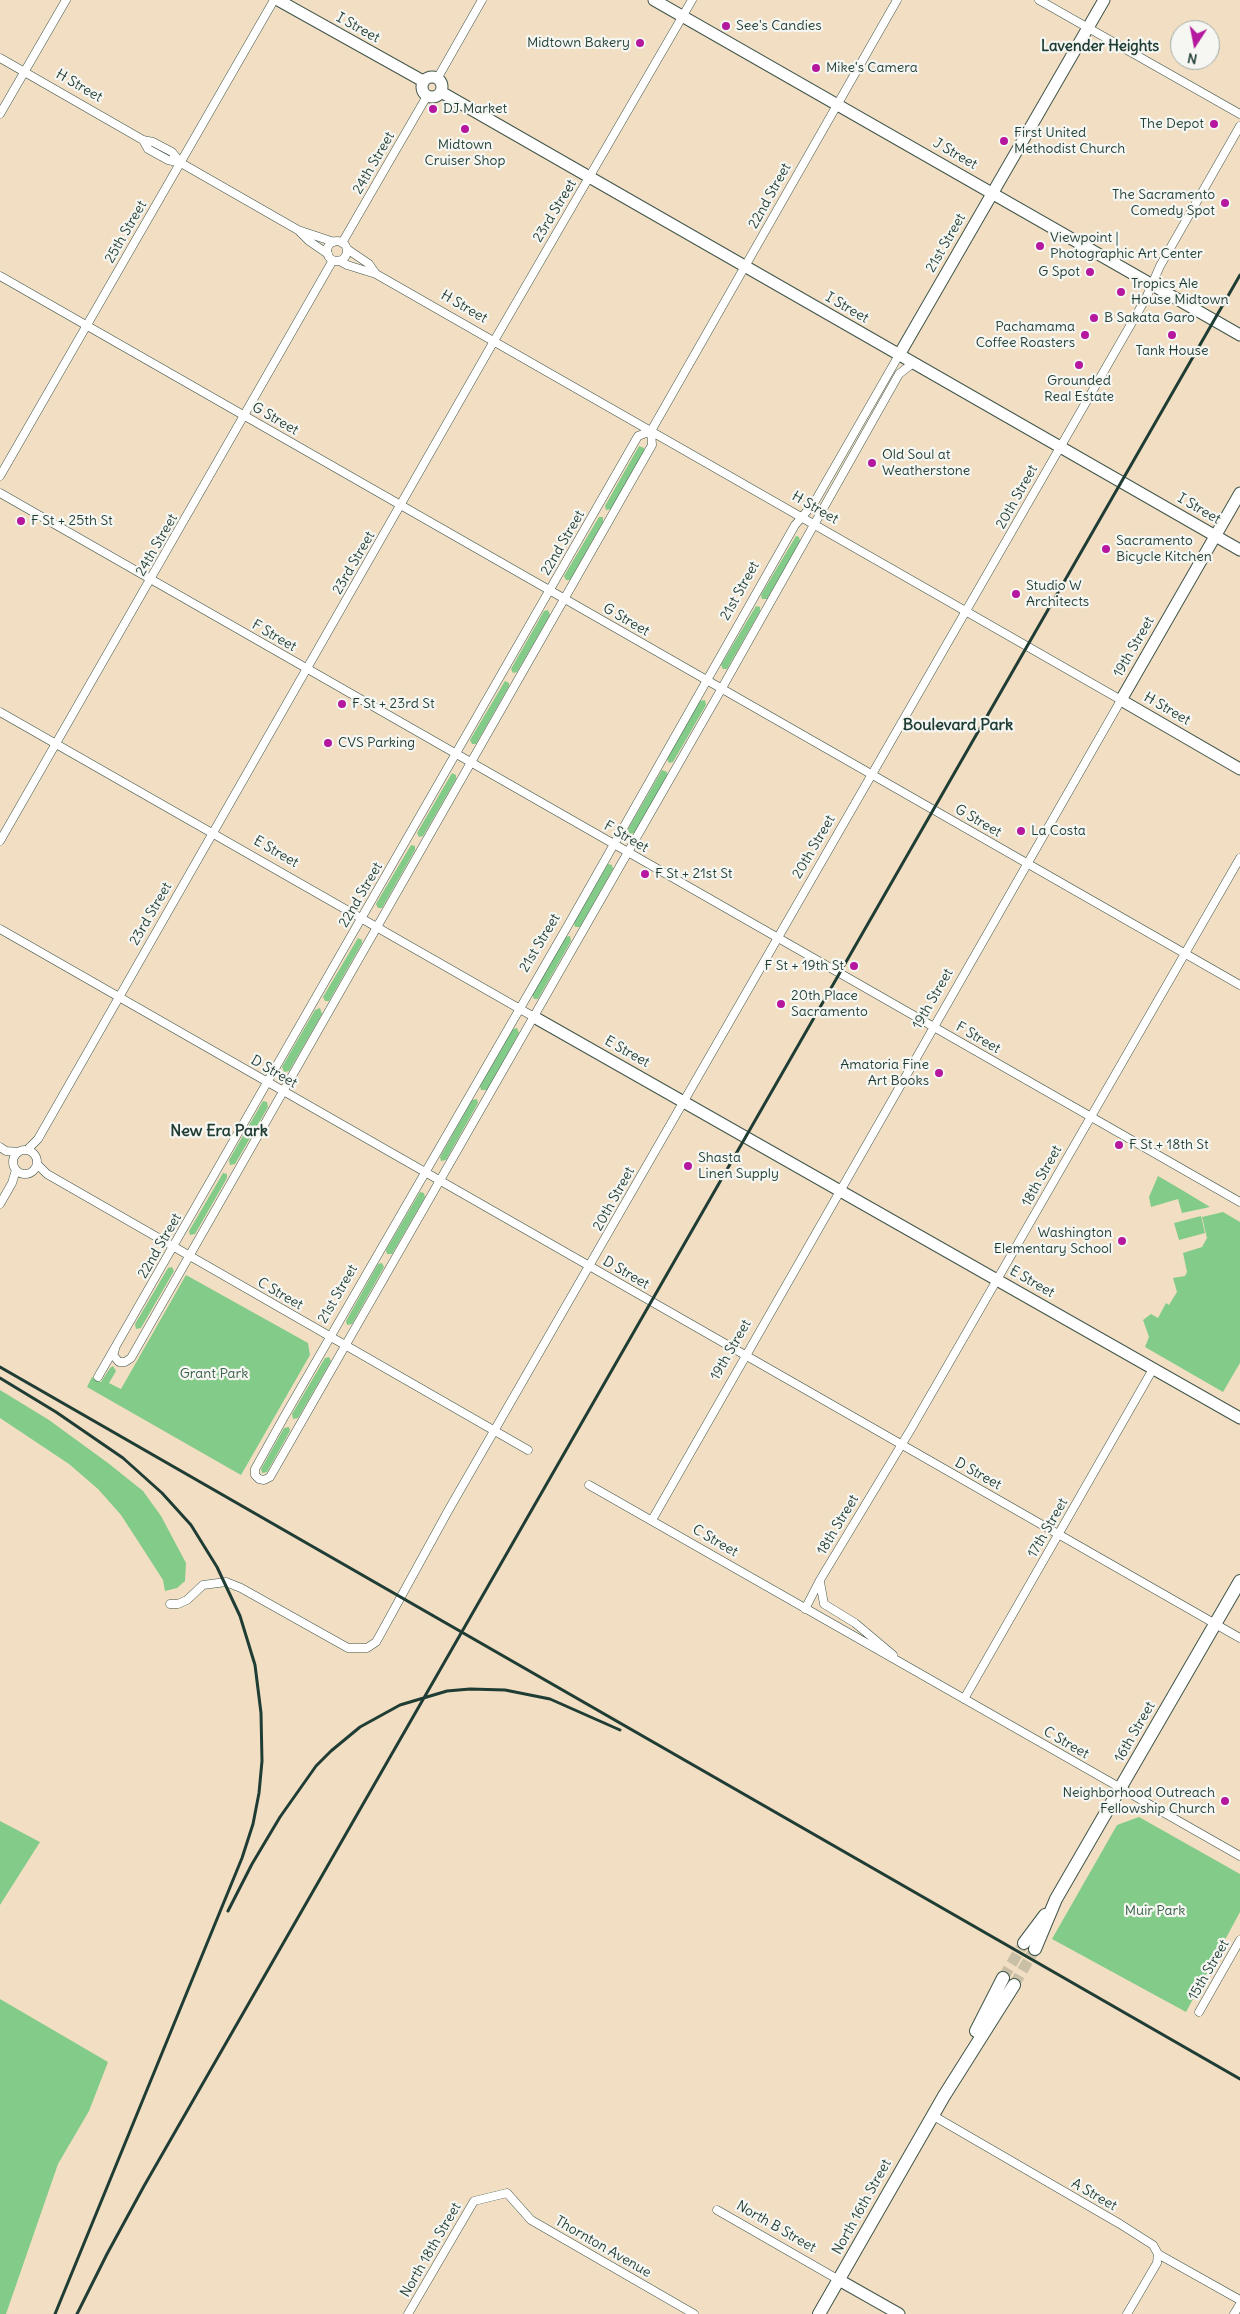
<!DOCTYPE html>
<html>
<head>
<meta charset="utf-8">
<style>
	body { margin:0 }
	#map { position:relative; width:1240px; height:2314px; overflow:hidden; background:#f2dfc3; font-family:Delius,sans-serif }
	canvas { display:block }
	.north { position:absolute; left:1170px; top:20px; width:50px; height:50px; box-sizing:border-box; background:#f6f6f2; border:1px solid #a0aca6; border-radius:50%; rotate:191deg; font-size:14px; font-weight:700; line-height:20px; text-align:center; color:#1f3d34 }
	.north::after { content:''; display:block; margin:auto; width:18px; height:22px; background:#b5179e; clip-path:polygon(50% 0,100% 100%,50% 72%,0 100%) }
</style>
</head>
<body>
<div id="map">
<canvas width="1240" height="2314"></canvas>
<div class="north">N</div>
</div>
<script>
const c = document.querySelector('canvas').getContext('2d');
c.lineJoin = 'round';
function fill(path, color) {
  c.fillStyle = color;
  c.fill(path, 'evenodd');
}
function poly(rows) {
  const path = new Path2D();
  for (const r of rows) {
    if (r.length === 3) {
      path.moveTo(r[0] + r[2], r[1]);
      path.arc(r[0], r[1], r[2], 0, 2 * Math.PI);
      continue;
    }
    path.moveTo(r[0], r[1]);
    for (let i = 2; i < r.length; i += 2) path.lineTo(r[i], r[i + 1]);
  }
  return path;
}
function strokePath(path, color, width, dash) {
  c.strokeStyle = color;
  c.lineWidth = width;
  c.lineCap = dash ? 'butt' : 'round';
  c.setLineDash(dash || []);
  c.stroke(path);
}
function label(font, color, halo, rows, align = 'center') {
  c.font = font + ' Delius,sans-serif';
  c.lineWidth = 4.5;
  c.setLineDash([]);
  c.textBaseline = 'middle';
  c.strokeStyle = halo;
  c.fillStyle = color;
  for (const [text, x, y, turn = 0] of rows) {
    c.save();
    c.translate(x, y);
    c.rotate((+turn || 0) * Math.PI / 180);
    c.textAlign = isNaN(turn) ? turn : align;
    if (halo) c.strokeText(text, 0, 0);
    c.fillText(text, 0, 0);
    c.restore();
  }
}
const green = poly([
	[639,446,644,448,644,452,611,509,606,510,605,506],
	[599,517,603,517,603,522,570,580,566,580,564,576],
	[796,536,799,537,800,541,767,599,762,599,761,595],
	[756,606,760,607,760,611,727,669,723,669,721,665],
	[548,610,550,615,517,672,513,673,511,669,544,611],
	[505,681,509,683,509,686,476,744,472,744,470,740],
	[705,700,706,705,673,762,669,763,667,759,700,701],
	[662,770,667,772,667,776,634,833,629,834,628,829],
	[452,773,456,775,456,779,423,836,419,837,417,833],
	[411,845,415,846,415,850,382,908,378,908,376,904],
	[608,864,612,865,613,869,580,927,575,927,574,923],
	[570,936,571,941,538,999,534,999,532,995,565,937],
	[358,938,362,940,362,943,329,1001,325,1001,323,997],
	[320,1008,322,1014,289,1071,284,1072,282,1067,315,1010],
	[517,1028,519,1033,487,1090,481,1090,480,1086,513,1029],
	[477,1099,478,1103,446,1160,441,1161,440,1157,472,1100],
	[263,1101,267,1102,268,1107,235,1164,230,1165,229,1160],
	[223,1173,227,1174,227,1178,195,1234,190,1235,189,1231],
	[1158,1176,1182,1190,1210,1207,1182,1213,1178,1199,1151,1207,1149,1197],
	[420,1192,424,1193,425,1197,392,1254,387,1254,386,1250],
	[1223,1212,1240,1222,1240,1363,1223,1392,1145,1347,1149,1337,1143,1320,1151,1314,1158,1318,1166,1303,1169,1305,1177,1292,1173,1278,1185,1276,1187,1272,1183,1253,1202,1247,1207,1238,1202,1217],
	[1201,1216,1205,1233,1179,1240,1174,1223],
	[382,1263,384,1267,352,1324,347,1325,346,1321,378,1264],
	[172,1267,174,1271,141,1328,136,1329,135,1324,168,1268],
	[186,1275,308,1343,310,1355,241,1475,87,1387,92,1377,101,1382,110,1368,113,1366,116,1371,109,1383,121,1389],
	[329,1357,331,1361,298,1418,293,1419,292,1414,325,1358],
	[0,1390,49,1420,108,1463,143,1491,161,1516,186,1563,185,1581,177,1588,165,1591,163,1580,145,1552,121,1515,98,1489,69,1464,0,1418],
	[289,1427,290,1431,267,1472,262,1473,261,1469,284,1428],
	[1139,1817,1240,1874,1240,1912,1186,2012,1052,1939,1117,1825],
	[0,1821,40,1842,0,1905],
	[0,1999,108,2062,89,2111,58,2164,6,2314,0,2314]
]);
const secondaryTunnel = poly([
	[1003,1978,1024,1943],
	[1014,1985,1035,1949]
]);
const street = poly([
	[1039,0,1240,114],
	[0,58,143,140,153,142,172,152,181,163,298,230,309,241,328,254],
	[437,79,482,0],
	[0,114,66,0],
	[143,140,148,149,168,160,181,163],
	[298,230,334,242],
	[337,251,10],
	[342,243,427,96],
	[347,249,369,264,376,274],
	[340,261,347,265,376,274,1121,700,652,1520],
	[0,276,1240,985],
	[899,355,814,503,795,525,567,927,284,1417,255,1469,255,1475,259,1479,264,1480,270,1477,722,688,899,374,913,363],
	[0,476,274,0],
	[0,493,1240,1202],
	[0,712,534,1017],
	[0,841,333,260],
	[0,929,1240,1638],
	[0,1147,6,1151,18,1152],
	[25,1162,12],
	[27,1150,38,1139,494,341,692,0],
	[37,1164,47,1174,528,1450],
	[0,1204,12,1183,16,1170],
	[115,1349,113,1355,119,1362,125,1362,131,1358,611,517,652,445,651,431,897,0],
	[98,1377,638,436,651,431],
	[589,1485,1240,1856],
	[820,1582,824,1604,855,1623,893,1655],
	[170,1604,178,1604,187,1600,203,1585,226,1582,241,1588,348,1648,367,1648,376,1642,380,1635,448,1511,1146,298,1160,266,1240,126],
	[805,1609,820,1580,911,1429,1240,858],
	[964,1699,1153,1369],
	[1199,2012,1240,1940],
	[932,2115,1120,2224,1153,2245,1158,2254,1240,2300],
	[717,2210,839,2280],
	[408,2314,474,2201,507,2193,531,2220,694,2314],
	[1127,2314,1157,2263,1158,2254],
	[1234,2314,1240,2304]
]);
const secondary = poly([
	[278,0,423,81],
	[654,0,1240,335],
	[432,87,10],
	[441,92,1240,550],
	[899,355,1104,0],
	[1240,493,1121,700,1240,769],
	[534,1017,1240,1418],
	[839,2280,899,2314]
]);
const primary = poly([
	[1024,1943,1045,1915],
	[1035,1949,1056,1899,1240,1581],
	[976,2031,1003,1978],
	[819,2314,944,2096,1014,1985]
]);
const rail = poly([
	[0,1367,1240,2079],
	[0,1378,56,1412,123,1458,162,1493,191,1525,217,1567,240,1616,255,1665,261,1713,262,1761,259,1793,253,1824,242,1858,55,2314],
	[228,1911,252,1864,280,1817,316,1766,331,1751,360,1727,400,1705,447,1691,470,1689,505,1690,550,1699,620,1730],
	[77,2314,107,2254,144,2186,1240,275]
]);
const markers = [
	[726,26,5,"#b5179e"],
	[640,43,5,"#b5179e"],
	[816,68,5,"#b5179e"],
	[433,109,5,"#b5179e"],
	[1214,124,5,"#b5179e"],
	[465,129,5,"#b5179e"],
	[1004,141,5,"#b5179e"],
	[1225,203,5,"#b5179e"],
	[1040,246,5,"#b5179e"],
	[1090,272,5,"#b5179e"],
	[1121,292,5,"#b5179e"],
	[1094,318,5,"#b5179e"],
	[1085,335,5,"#b5179e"],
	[1172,335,5,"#b5179e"],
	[1079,365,5,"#b5179e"],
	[872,463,5,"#b5179e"],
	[21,521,5,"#b5179e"],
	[1106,549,5,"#b5179e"],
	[1016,594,5,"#b5179e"],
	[342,704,5,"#b5179e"],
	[328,743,5,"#b5179e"],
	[1021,831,5,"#b5179e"],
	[645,874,5,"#b5179e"],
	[854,966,5,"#b5179e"],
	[781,1004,5,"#b5179e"],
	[939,1073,5,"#b5179e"],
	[1119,1145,5,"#b5179e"],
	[688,1166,5,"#b5179e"],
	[1122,1241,5,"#b5179e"],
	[1225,1801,5,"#b5179e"]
];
const poiNames = [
	["See's Candies",736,26],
	["Midtown Bakery",630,43,"right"],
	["Mike's Camera",826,68],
	["DJ Market",443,109],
	["The Depot",1204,124,"right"],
	["First United",1014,133],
	["Methodist Church",1014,149],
	["Midtown",465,145,"center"],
	["Cruiser Shop",465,161,"center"],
	["The Sacramento",1215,195,"right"],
	["Comedy Spot",1215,211,"right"],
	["Viewpoint |",1050,238],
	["Photographic Art Center",1050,254],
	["G Spot",1080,272,"right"],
	["Tropics Ale",1131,284],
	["House Midtown",1131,300],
	["B Sakata Garo",1104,318],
	["Pachamama",1075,327,"right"],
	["Coffee Roasters",1075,343,"right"],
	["Tank House",1172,351,"center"],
	["Grounded",1079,381,"center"],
	["Real Estate",1079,397,"center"],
	["Old Soul at",882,455],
	["Weatherstone",882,471],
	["F St + 25th St",31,521],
	["Sacramento",1116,541],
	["Bicycle Kitchen",1116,557],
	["Studio W",1026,586],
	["Architects",1026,602],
	["F St + 23rd St",352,704],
	["CVS Parking",338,743],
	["La Costa",1031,831],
	["F St + 21st St",655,874],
	["F St + 19th St",844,966,"right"],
	["20th Place",791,996],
	["Sacramento",791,1012],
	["Amatoria Fine",929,1065,"right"],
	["Art Books",929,1081,"right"],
	["F St + 18th St",1129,1145],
	["Shasta",698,1158],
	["Linen Supply",698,1174],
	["Washington",1112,1233,"right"],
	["Elementary School",1112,1249,"right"],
	["Neighborhood Outreach",1215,1793,"right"],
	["Fellowship Church",1215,1809,"right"]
];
const streetNames = [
	["I Street",358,28,29],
	["H Street",79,86,30],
	["J Street",955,154,30],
	["24th Street",374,163,-60],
	["22nd Street",770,196,-61],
	["23rd Street",555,211,-59],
	["25th Street",126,232,-60],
	["21st Street",946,243,-60],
	["H Street",464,307,30],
	["I Street",847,308,30],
	["G Street",275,419,30],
	["20th Street",1017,497,-61],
	["H Street",815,508,30],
	["I Street",1199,509,30],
	["22nd Street",563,543,-60],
	["24th Street",157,545,-60],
	["23rd Street",354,563,-60],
	["21st Street",740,591,-61],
	["G Street",626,620,30],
	["F Street",274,636,30],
	["19th Street",1134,647,-60],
	["H Street",1167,709,30],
	["G Street",978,821,30],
	["F Street",626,837,30],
	["20th Street",814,847,-60],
	["E Street",276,852,30],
	["22nd Street",361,895,-60],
	["23rd Street",151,914,-60],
	["21st Street",540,943,-59],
	["19th Street",933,999,-60],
	["F Street",978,1038,30],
	["E Street",627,1052,29],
	["D Street",274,1072,30],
	["18th Street",1042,1176,-61],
	["20th Street",614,1199,-61],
	["22nd Street",160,1246,-60],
	["D Street",626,1273,30],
	["E Street",1032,1282,30],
	["C Street",280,1294,30],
	["21st Street",338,1294,-60],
	["19th Street",731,1350,-60],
	["D Street",978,1474,29],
	["18th Street",838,1525,-59],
	["17th Street",1048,1528,-60],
	["C Street",715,1541,30],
	["16th Street",1135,1732,-60],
	["C Street",1066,1743,30],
	["15th Street",1209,1970,-60],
	["A Street",1094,2195,30],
	["North 16th Street",862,2207,-61],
	["North B Street",776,2227,30],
	["Thornton Avenue",603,2247,30],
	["North 18th Street",431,2250,-60]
];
const parkNames = [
	["Grant Park",214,1374],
	["Muir Park",1155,1911]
];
const neighbourhoodNames = [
	["Lavender Heights",1100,47]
];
const quarterNames = [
	["Boulevard Park",958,725],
	["New Era Park",219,1131]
];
fill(green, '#82cb88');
strokePath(secondaryTunnel, '#c8bfa6', 11, [11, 5.5]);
strokePath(street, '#3f5549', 9);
strokePath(secondary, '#3f5549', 13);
strokePath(primary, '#3f5549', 14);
strokePath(street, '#fff', 8);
strokePath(secondary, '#fff', 11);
strokePath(primary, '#fff', 12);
strokePath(rail, '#1f3d34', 3);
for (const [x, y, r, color] of markers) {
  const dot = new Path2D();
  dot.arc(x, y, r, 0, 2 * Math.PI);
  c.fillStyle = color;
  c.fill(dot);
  strokePath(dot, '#f6f6f2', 2);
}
label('14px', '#1f3d34', '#f6f6f2', poiNames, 'left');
label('14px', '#1f3d34', '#f6f6f2', streetNames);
label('14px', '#386049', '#f6f6f2', parkNames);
label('bold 15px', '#1f3d34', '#f6f6f2', neighbourhoodNames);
label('bold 16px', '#1f3d34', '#f6f6f2', quarterNames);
</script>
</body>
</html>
